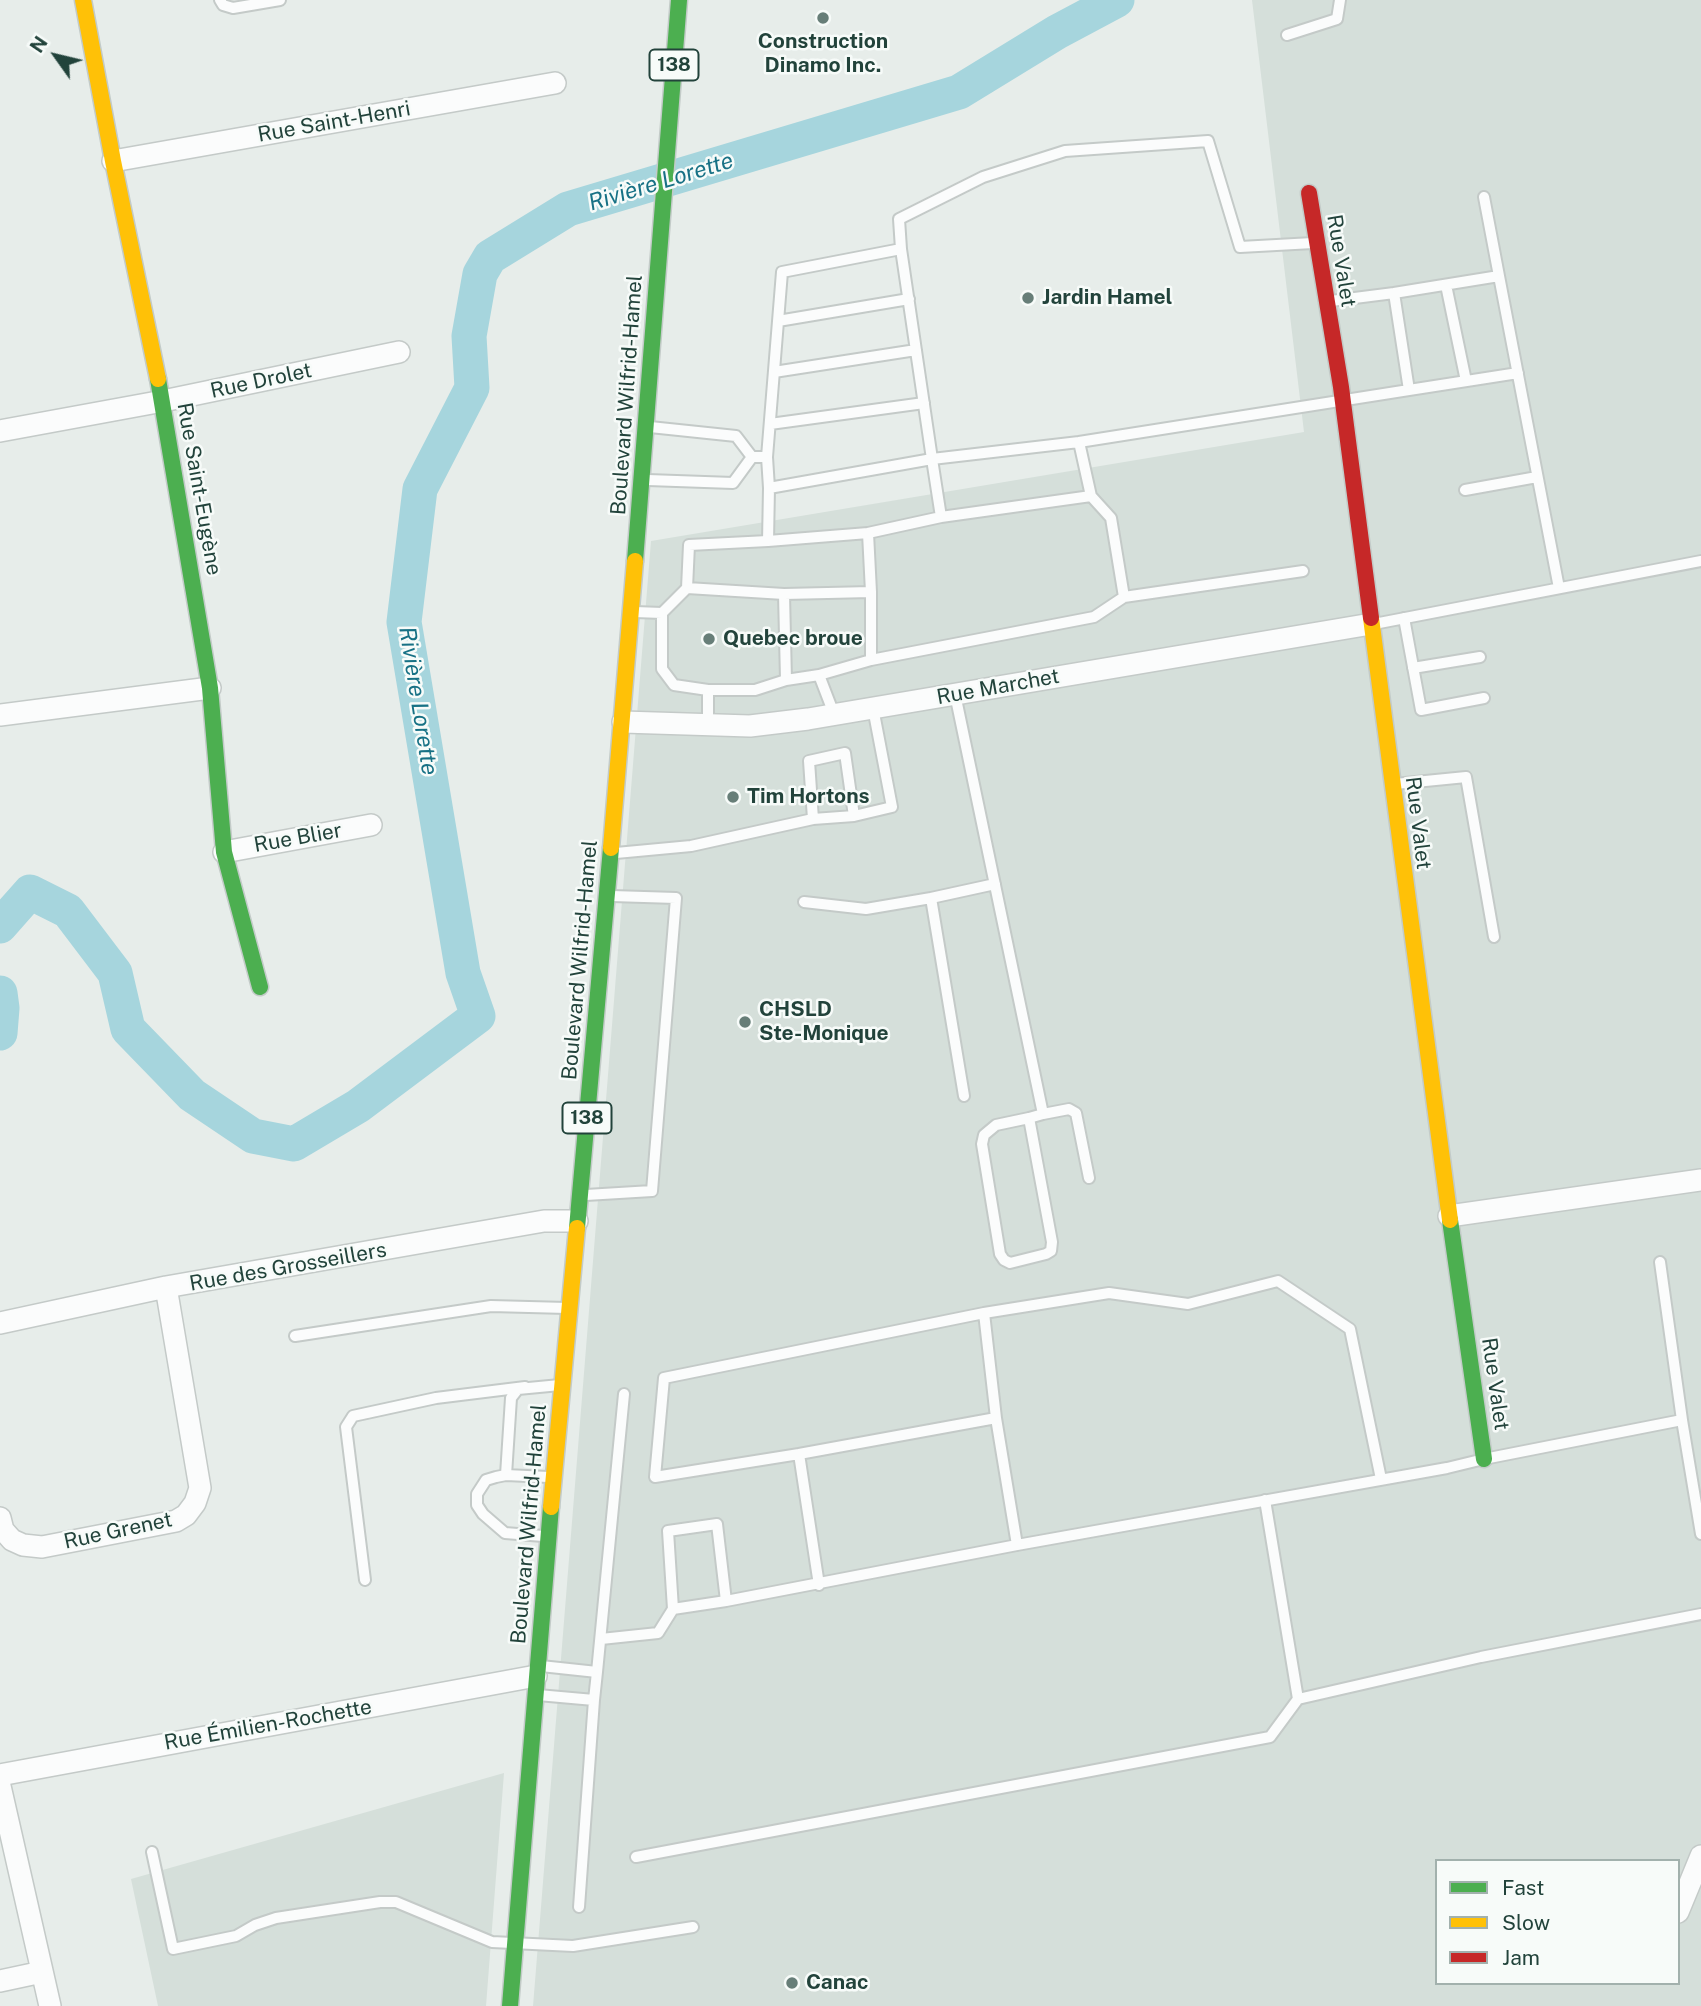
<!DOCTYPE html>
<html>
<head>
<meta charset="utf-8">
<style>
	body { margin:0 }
	#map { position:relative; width:1701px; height:2006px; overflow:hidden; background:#e7edea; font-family:"Public Sans",sans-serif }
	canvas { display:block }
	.legend { position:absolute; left:1435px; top:1859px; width:245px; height:126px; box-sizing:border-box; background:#f7fbf9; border:2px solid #a2b1ad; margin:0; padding:9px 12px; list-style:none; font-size:21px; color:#22433b }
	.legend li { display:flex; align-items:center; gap:14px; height:35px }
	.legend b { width:35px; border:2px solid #a2b1ad }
	.north { position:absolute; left:21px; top:21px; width:70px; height:70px; -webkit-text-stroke:5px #f7fbf9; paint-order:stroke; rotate:304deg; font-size:19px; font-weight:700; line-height:28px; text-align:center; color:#22433b }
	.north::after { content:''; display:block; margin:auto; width:24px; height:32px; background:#22433b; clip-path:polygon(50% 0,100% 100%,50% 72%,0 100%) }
</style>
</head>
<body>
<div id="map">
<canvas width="1701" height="2006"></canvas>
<ul class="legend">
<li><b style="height:9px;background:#4caf50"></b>Fast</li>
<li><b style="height:9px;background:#ffc107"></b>Slow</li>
<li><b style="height:9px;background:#c62828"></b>Jam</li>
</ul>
<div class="north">N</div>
</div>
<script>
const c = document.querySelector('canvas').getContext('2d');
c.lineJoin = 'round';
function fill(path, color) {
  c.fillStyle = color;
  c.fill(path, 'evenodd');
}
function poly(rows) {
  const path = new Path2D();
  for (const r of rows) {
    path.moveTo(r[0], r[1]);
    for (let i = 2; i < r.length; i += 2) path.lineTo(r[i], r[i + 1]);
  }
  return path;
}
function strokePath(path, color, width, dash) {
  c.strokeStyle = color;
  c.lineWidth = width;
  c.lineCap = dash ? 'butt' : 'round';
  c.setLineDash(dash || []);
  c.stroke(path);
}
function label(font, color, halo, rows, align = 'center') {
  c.font = font + ' "Public Sans",sans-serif';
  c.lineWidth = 5;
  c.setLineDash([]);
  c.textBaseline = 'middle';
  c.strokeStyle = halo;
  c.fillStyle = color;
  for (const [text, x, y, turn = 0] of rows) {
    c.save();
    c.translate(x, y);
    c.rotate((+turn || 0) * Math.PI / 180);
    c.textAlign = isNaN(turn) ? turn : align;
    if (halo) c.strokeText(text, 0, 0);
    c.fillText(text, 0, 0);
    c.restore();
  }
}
const built = poly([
	[1252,0,1701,0,1701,2006,533,2006,651,541,1304,432],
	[1437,1861,1678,1861,1678,1983,1437,1983],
	[504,1773,486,2006,158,2006,131,1879]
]);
const river = poly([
	[0,926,30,892,68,911,115,973,128,1029,192,1095,253,1136,294,1144,358,1106,478,1016,463,973,404,622,420,489,472,388,469,336,480,274,490,257,568,209,959,92,1057,32,1117,0],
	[0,993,2,1008,0,1033]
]);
const lane = poly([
	[220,0,223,5,233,8,280,0],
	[1287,35,1337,19,1340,0],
	[1484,197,1499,276],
	[901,249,899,219,983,177,1065,151,1208,141,1240,247,1313,243],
	[1446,285,1466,381],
	[1331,301,1394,293],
	[778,321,909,299],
	[774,372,916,350],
	[1518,373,1409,390,1394,293,1499,276,1559,588],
	[770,424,924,403],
	[650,427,736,436,752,457],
	[1079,442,1409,390],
	[752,457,767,457,782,272,901,249,932,459,769,488,767,457],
	[648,480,733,483,752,457],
	[1465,490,1537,477],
	[1091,496,1111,518,1124,597,1303,571],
	[868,533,941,517,932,459,1079,442,1091,496,941,517],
	[768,541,868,533,871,592,871,660,819,675],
	[687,588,784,594,786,680,755,690,708,690],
	[784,594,871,592],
	[635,612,662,613,687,588,689,545,768,541,769,488],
	[662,613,662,669,674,685,708,690,708,725],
	[1404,618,1421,710,1484,698],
	[1374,624,1701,561],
	[871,660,1094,617,1124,597],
	[1413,668,1480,657],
	[786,680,819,675,834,714],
	[955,694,1043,1114,1069,1109,1076,1113,1089,1178],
	[1395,784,1466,777,1494,937],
	[854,816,813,819,809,761,845,753,854,816,892,807,873,708],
	[616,853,691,846,813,819],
	[804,902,866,909,931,898],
	[964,1096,931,898,995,884],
	[1029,1118,996,1125,984,1135,982,1144,1000,1254,1004,1260,1010,1263,1046,1254,1051,1251,1052,1242,1029,1118,1043,1114],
	[586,1195,652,1191,676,898,612,896],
	[1660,1262,1682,1420],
	[984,1313,1109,1293,1188,1304,1278,1281,1350,1329,1381,1479],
	[295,1336,491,1306,567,1308],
	[799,1454,655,1477,664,1378,984,1313,996,1418],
	[506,1475,511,1398,518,1389,560,1385],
	[543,1536,505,1533,483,1514,477,1505,477,1494,486,1480,496,1477,506,1475,548,1477],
	[365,1580,346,1427,353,1416,436,1398,525,1387],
	[819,1585,799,1454,996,1418,1017,1545],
	[673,1609,726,1601],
	[601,1639,658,1633,673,1609,668,1531,717,1524,726,1601,1017,1545,1447,1468,1484,1459,1682,1420,1701,1534],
	[597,1672,624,1394],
	[538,1695,594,1700,597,1672,541,1666],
	[1298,1699,1481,1657,1701,1614],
	[152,1852,173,1949,236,1936,255,1925,276,1918,380,1902,396,1902,492,1942,573,1946,693,1927],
	[636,1857,1270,1737,1298,1699,1265,1500],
	[579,1907,594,1700]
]);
const street = poly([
	[113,161,555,83],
	[0,431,163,401,399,352],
	[0,715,210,688],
	[623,722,750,726,808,719,1371,624],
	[224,852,371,825],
	[1449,1216,1701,1180],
	[0,1323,166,1287,544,1221,577,1221],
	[0,1518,3,1530,12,1540,23,1545,42,1547,176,1521,186,1515,195,1503,200,1488,166,1287],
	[0,1775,536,1676],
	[0,1786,50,2006],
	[1678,1912,1701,1856],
	[0,1981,42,1972]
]);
const fast = poly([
	[158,379,210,688,224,852,260,987],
	[635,561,679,0],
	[1450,1220,1484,1459],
	[577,1228,611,848],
	[510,2006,551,1507]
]);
const slow = poly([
	[83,0,113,161,158,379],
	[1371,618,1450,1220],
	[611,848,635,561],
	[551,1507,577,1228]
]);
const jam = poly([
	[1309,193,1341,387,1371,618]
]);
const markers = [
	[823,18,7,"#677e78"],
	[1028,298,7,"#677e78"],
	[709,639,7,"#677e78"],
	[733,797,7,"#677e78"],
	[745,1022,7,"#677e78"],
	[792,1983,7,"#677e78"]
];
const shields = [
	[674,65,49],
	[587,1118,49]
];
const shieldNames = [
	["138",674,65],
	["138",587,1118]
];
const poiNames = [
	["Construction",823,42,"center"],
	["Dinamo Inc.",823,66,"center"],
	["Jardin Hamel",1042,298],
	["Quebec broue",723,639],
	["Tim Hortons",747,797],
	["CHSLD",759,1010],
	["Ste-Monique",759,1034],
	["Canac",806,1983]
];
const streetNames = [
	["Rue Saint-Henri",334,122,-10],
	["Rue Valet",1341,261,81],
	["Rue Drolet",261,381,-12],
	["Boulevard Wilfrid-Hamel",627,395,-86],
	["Rue Saint-Eugène",199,489,80],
	["Rue Marchet",998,687,-10],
	["Rue Valet",1418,823,83],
	["Rue Blier",298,838,-10],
	["Boulevard Wilfrid-Hamel",580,960,-85],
	["Rue des Grosseillers",288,1267,-10],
	["Rue Valet",1495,1384,82],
	["Boulevard Wilfrid-Hamel",529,1524,-85],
	["Rue Grenet",118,1531,-12],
	["Rue Émilien-Rochette",268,1725,-10]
];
const waterNames = [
	["Rivière Lorette",661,182,-17],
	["Rivière Lorette",418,701,81]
];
fill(built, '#d5dfda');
strokePath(river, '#a6d5dd', 35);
strokePath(lane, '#c4cac8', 14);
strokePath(street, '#c4cac8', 24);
strokePath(fast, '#c3cbc8', 19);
strokePath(slow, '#c3cbc8', 19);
strokePath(jam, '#c3cbc8', 19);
strokePath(lane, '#fbfcfc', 10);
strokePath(street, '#fbfcfc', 21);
strokePath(fast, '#4caf50', 16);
strokePath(slow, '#ffc107', 16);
strokePath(jam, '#c62828', 16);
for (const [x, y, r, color] of markers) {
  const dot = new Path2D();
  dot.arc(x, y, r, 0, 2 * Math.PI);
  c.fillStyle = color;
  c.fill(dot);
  strokePath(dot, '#f7fbf9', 2.5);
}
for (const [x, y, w] of shields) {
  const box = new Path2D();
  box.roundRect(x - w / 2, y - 15.5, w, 31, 5);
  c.fillStyle = '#f7fbf9';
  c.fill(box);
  strokePath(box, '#22433b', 2);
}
label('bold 19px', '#22433b', null, shieldNames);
label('bold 21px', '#22433b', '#f7fbf9', poiNames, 'left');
label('21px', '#22433b', '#f7fbf9', streetNames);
label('italic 23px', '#177185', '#f7fbf9', waterNames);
</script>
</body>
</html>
